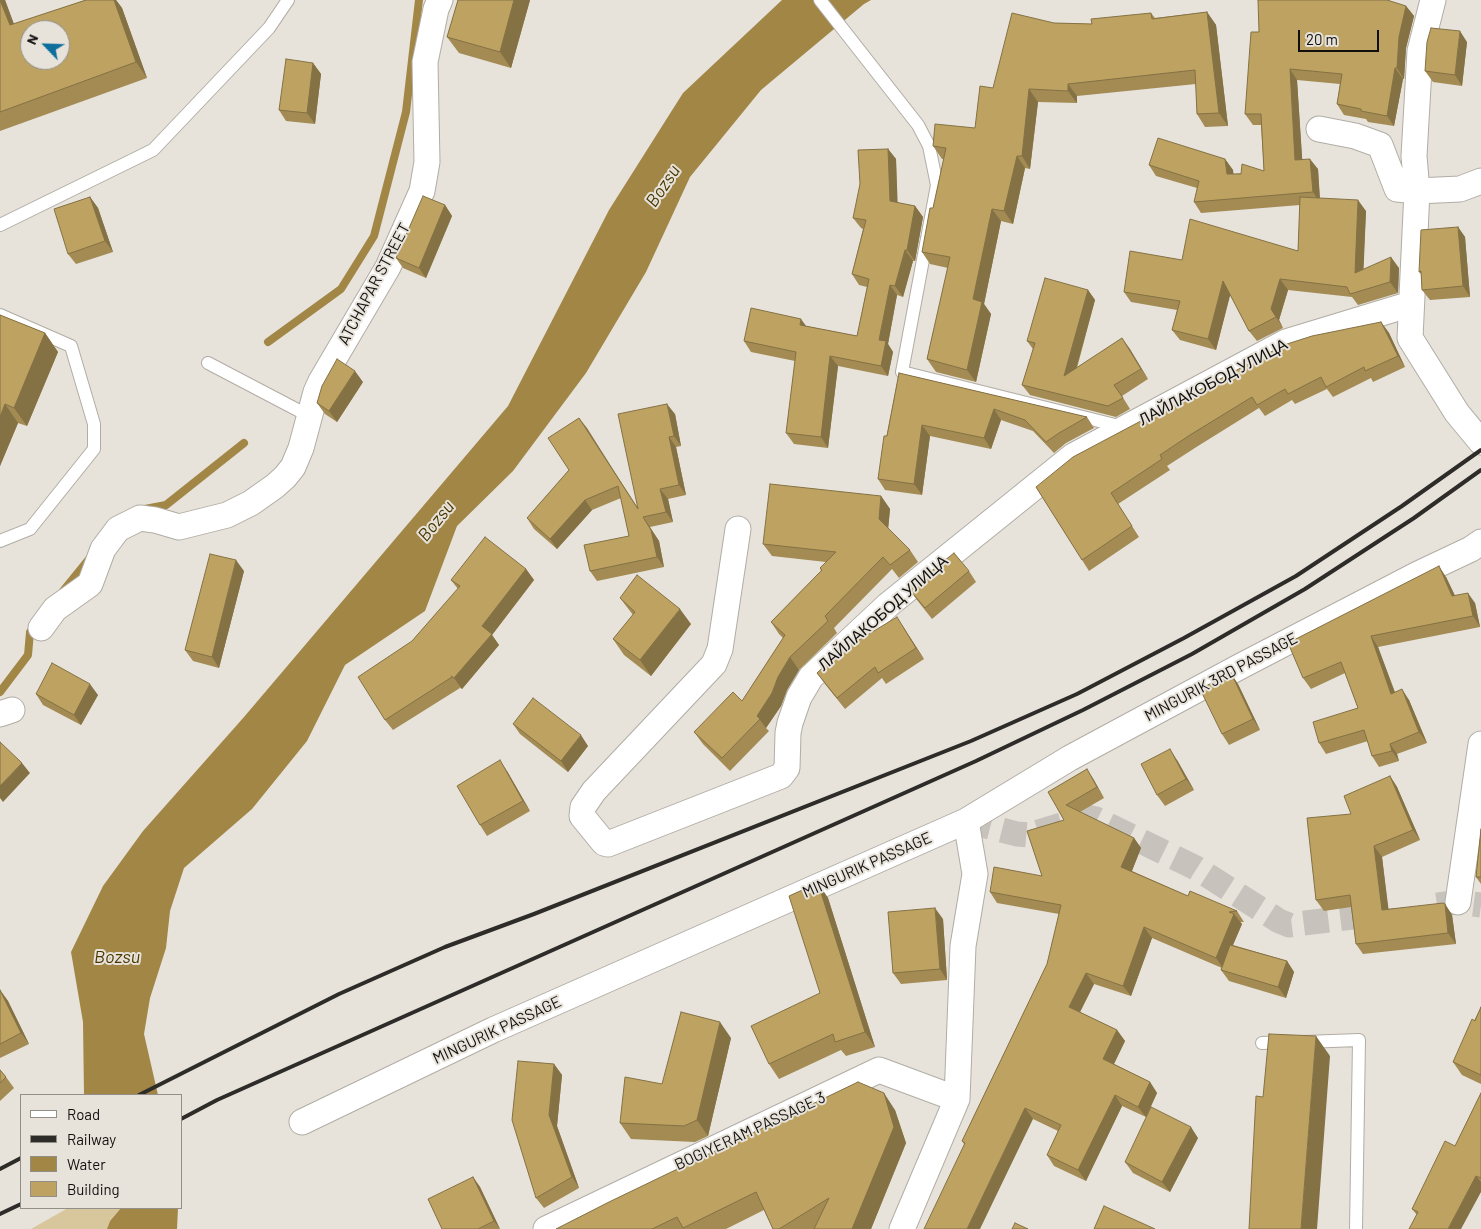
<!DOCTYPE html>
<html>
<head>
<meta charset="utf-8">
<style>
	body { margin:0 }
	#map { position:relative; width:1481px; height:1229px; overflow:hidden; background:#e7e3db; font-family:Barlow,sans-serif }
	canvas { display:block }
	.legend { position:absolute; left:20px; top:1094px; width:162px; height:115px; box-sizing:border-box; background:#e7e3db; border:1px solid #928f89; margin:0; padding:6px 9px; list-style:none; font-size:15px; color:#12100e }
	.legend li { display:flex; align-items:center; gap:10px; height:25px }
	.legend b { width:25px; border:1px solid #928f89 }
	.north { position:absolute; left:20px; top:20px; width:50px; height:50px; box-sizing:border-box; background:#e7e3db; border:1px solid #928f89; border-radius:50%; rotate:294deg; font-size:14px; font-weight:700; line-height:20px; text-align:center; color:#12100e }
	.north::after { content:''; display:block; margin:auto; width:18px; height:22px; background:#0f6e9c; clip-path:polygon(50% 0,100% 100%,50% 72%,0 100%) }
	.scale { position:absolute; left:1298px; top:30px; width:81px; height:22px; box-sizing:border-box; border:2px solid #12100e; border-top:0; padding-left:6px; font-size:15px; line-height:18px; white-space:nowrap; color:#12100e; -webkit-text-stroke:4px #e7e3db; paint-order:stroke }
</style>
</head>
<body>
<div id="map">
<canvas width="1481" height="1229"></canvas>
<ul class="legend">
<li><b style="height:6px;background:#fff"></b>Road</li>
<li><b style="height:6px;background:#2e2c29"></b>Railway</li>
<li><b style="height:14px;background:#a18646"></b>Water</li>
<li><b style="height:14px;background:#bda261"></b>Building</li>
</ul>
<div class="north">N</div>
<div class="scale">20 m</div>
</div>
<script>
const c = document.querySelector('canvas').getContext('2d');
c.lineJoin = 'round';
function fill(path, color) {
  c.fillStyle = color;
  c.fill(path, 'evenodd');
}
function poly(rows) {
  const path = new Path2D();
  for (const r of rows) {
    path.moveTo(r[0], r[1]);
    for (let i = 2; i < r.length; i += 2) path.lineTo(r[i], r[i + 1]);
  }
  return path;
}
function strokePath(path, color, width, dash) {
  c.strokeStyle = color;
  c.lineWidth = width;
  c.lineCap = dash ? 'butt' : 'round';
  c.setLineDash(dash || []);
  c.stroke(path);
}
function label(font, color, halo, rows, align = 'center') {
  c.font = font + ' Barlow,sans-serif';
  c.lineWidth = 4;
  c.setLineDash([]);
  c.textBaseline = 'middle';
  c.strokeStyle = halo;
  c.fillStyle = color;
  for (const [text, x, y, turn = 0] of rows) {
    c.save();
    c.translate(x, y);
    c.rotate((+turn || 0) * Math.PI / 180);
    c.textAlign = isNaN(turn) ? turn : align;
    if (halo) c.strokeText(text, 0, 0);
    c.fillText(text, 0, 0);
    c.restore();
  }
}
const green = poly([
	[68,1208,121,1208,110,1221,107,1229,31,1229]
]);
const water = poly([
	[782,0,871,0,864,4,761,90,690,177,646,272,586,373,513,471,457,526,425,611,345,665,307,741,252,809,184,868,170,911,166,948,150,998,144,1034,158,1095,84,1095,83,1022,71,952,103,886,143,831,244,717,508,406,609,210,683,93],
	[121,1208,178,1208,177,1229,107,1229,110,1221]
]);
const stream = poly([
	[268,342,341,289,374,236,406,112,419,0],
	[145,509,166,505,244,443],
	[63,591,89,559],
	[0,692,28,655,30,632,34,627]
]);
const streetTunnel = poly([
	[966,821,1017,834,1029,835,1087,817,1096,819,1196,868,1279,921,1289,925,1385,913],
	[1437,905,1458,902,1481,905]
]);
const lane = poly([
	[820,0,918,125,929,146,937,185,902,372,1123,427],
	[0,225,153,150,269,28,288,0],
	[0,315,71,346,94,424,94,449,30,529,0,541],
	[208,363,311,417],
	[1304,1042,1359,1040,1356,1229],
	[1262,1043,1284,1042]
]);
const street = poly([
	[1433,0,1420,51,1414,156,1417,191,1410,338,1457,413,1481,442],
	[1319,129,1355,136,1380,145,1397,189,1417,191,1460,189,1481,181],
	[738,529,720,649,714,664,594,791,583,807,582,816,604,843,608,844,781,776,787,768,788,733,790,723,799,697,811,677,888,605,1073,456,1286,342,1411,304],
	[41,628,55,609,90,584,103,549,118,529,140,518,155,520,179,527,227,515,251,503,275,486,285,477,293,467,301,448,316,392,321,381,388,267,422,191,427,162,425,62,436,9,440,0],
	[0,714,12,710],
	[966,821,1070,758,1241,666,1416,575,1471,549,1481,542],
	[1458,902,1481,744],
	[302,1122,493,1030,966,821,975,874,963,946,957,1099,902,1229],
	[546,1229,879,1070,957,1099]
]);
const rail = poly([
	[139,1095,339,994,445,947,534,914,971,741,1077,694,1184,638,1296,576,1402,506,1481,450],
	[181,1119,217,1100,976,761,1083,710,1192,654,1305,589,1414,518,1481,470],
	[0,1169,21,1158],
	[0,1214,21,1204]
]);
const wall = poly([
	[0,0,5,0,14,24,86,0,116,0,122,8,147,78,0,131],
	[458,0,530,0,511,68,459,53,447,37],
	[1406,6,1414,16,1406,48,1404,79,1403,79,1394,126,1368,122,1366,119,1344,115,1337,104,1340,84,1297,80,1302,159,1318,169,1320,198,1366,211,1363,269,1399,268,1398,293,1358,305,1352,297,1288,290,1279,320,1283,328,1257,341,1249,331,1230,294,1216,350,1180,340,1172,330,1177,310,1131,302,1124,292,1182,260,1298,251,1300,205,1201,213,1194,202,1197,188,1156,176,1149,165,1225,159,1233,170,1233,174,1264,171,1261,125,1253,125,1245,114,1259,32],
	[1207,12,1216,25,1228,126,1205,127,1197,114,1196,84,1077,96,1077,103,1038,102,1030,169,1025,168,1013,224,1001,221,984,304,991,314,976,382,936,372,927,359,948,268,930,264,922,252,933,208,944,159,942,159,933,146,975,128,993,88,1054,23,1092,24,1151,13,1155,18],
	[1467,42,1462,86,1433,82,1425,71],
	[313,63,321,74,315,124,286,121,279,110],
	[888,149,896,159,897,203,915,206,923,217,915,261,913,261,903,297,897,295,888,344,893,352,888,376,838,366,828,448,794,444,786,433,795,361,751,352,744,341,806,326,857,336,867,287,859,285,852,274,863,229,861,228,853,218],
	[90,197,98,208,113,252,76,264,68,254],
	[445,205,452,216,426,278,403,268,396,258],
	[1458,227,1465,237,1470,297,1430,300,1422,290,1421,274,1419,272],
	[1088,290,1095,300,1077,368,1122,338,1148,379,1122,396,1130,409,1116,417,1030,395,1022,385,1033,349,1027,341],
	[0,315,45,333,58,352,27,426,18,423,0,466],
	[1381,322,1389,333,1405,367,1373,382,1371,378,1333,397,1327,389,1295,404,1292,400,1265,416,1259,408,1198,446,1167,466,1170,470,1118,504,1139,537,1089,571,1036,487],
	[899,373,1087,417,1094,428,1066,443,1054,453,1033,431,1001,420,991,449,930,436,922,495,885,490,878,479],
	[363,382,337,422,325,414,317,403],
	[675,414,681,446,676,447,686,495,668,499,673,522,650,527,659,541,664,567,597,581,590,571,629,536,621,498,592,510,557,549,534,529,527,518,569,470,579,418,638,508],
	[881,496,890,509,888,528,910,550,918,562,899,578,892,569,834,628,837,633,799,670,787,690,781,706,766,728,769,731,730,771,703,744,694,732,742,701,783,638,779,634,771,622,821,571,820,568,826,562,772,556,763,544],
	[526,569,534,580,492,635,499,645,462,689,459,687,460,688,393,730,385,720,412,641,458,589,451,580],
	[244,571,219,668,193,661,185,650],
	[969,571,976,582,932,619,917,600,909,589],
	[1446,577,1455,596,1475,603,1480,627,1378,647,1395,692,1409,700,1427,743,1397,754,1399,761,1379,767,1372,756,1368,741,1326,754,1319,743,1358,708,1345,673,1311,689,1303,678],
	[620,598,691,624,651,676,624,655,613,639,633,615],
	[904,628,924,659,886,684,882,678,845,709,825,684,817,673,849,646],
	[1238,684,1260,730,1229,745,1222,734],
	[36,694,98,695,81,725,43,705],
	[513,724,588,746,568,772,520,734],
	[1177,760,1194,790,1165,806,1157,795],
	[1087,769,1104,798,1080,812,1134,838,1141,848,1132,871,1188,896,1237,911,1244,922,1240,922,1242,924,1233,945,1287,961,1294,972,1286,998,1229,981,1221,970,1222,968,1152,938,1131,996,1094,984,1080,1012,1117,1030,1125,1041,1114,1064,1150,1082,1157,1093,1146,1117,1122,1106,1086,1181,1054,1166,1047,1155,1058,1131,1033,1119,964,1144,962,1141,1047,964,1059,914,997,903,990,892,1042,876,1064,820,1048,792],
	[507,771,530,811,487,836,480,825],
	[1390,776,1397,787,1420,840,1382,857,1388,909,1445,904,1452,915,1456,944,1363,954,1356,944,1351,907,1324,911,1316,900,1351,814],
	[1481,829,1481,884,1476,877],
	[818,883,828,898,875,1047,846,1056,841,1050,779,1079,769,1064,820,993],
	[943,919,947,980,901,984,893,973],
	[0,990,8,1001,29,1044,0,1058],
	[1481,1007,1481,1084,1462,1075,1453,1062],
	[731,1038,708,1136,695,1142,631,1139,620,1123,662,1084],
	[554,1064,562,1075,557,1126,579,1188,544,1208,536,1198],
	[0,1070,6,1077,14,1088,0,1101],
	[1481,1093,1481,1192,1417,1215,1412,1209,1455,1146],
	[895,1110,906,1143,871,1229,773,1229,764,1210,726,1229,556,1229],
	[1198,1138,1170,1192,1133,1173,1125,1162],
	[473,1177,480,1187,500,1229,442,1229]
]);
const shadedWall = poly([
	[0,0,5,0,20,41,10,25],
	[114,0,116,0,122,8,147,78,136,62],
	[514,0,530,0,511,68,500,52],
	[1406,6,1414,16,1406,48,1404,79,1397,68,1399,37],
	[1207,12,1216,25,1228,126,1219,113],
	[1460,31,1467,42,1462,86,1455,75],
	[313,63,321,74,315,124,307,113],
	[1395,68,1403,79,1394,126,1387,116],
	[1290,69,1297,80,1303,171,1295,160],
	[1068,84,1077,96,1077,103,1068,91],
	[1029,89,1038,102,1030,169,1022,156],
	[888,149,896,159,898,212,890,201],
	[1017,156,1025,168,1013,224,1004,211],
	[1225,159,1233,170,1235,185,1227,174],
	[1310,159,1318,169,1320,203,1313,192],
	[90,197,98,208,113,252,105,241],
	[1358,200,1366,211,1363,283,1355,273],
	[445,205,452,216,426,278,419,268],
	[915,206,923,217,915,261,907,250],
	[992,209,1001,221,984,304,991,314,976,382,967,370,973,299],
	[1458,227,1465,237,1470,297,1463,286],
	[905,250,913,261,903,297,895,286],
	[1391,257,1399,268,1398,293,1390,282],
	[1280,279,1288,290,1279,320,1283,328,1276,317,1271,309],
	[1223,281,1231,292,1216,350,1208,339],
	[890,285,897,295,888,344,893,352,888,376,881,366,879,340],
	[1088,290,1095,300,1071,387,1064,376],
	[801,319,809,330,800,325],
	[1381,322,1389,333,1405,367,1398,356],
	[45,333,58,352,27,426,14,408],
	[1122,338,1130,349,1148,379,1141,369],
	[830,356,838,366,828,448,821,437],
	[355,371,363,382,337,422,329,411],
	[5,404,18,423,0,466,0,417],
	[667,404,675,414,681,446,674,436],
	[994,409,1001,420,991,449,984,438],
	[579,418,587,428,645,520,638,509],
	[922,425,930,436,922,495,914,484],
	[669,437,676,447,686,495,679,485],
	[660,489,668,499,673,522,666,512],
	[881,496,890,509,888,531,879,519],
	[585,500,592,510,557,549,550,539],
	[643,517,659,541,664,567,657,557],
	[236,560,244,571,219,668,212,657],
	[1439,566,1446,577,1460,606,1452,596],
	[526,569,534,580,492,635,499,645,462,689,454,678,482,626],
	[1468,593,1475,603,1480,627,1473,616],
	[680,609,691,624,651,676,640,660],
	[897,617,904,628,924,659,916,648],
	[1371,636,1378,647,1399,704,1391,694],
	[790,657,799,670,787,690,781,706,766,728,757,716,778,677],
	[1231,673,1238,684,1260,730,1253,719],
	[90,684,98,695,81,725,74,715],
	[1402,689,1409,700,1427,743,1419,732],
	[581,735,588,746,568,772,561,761],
	[1390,744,1397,754,1399,761,1392,751],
	[1170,749,1177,760,1194,790,1186,779],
	[500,760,507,771,530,811,523,801],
	[22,763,30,773,3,802,0,798,0,786],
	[1087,769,1094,780,1104,798,1097,787],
	[1390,776,1397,787,1420,840,1413,830],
	[1134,838,1141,848,1129,878,1121,867],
	[1374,846,1382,857,1390,921,1382,910],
	[818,883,828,898,875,1047,865,1032],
	[1445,904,1452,915,1456,944,1448,933],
	[935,908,943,919,947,980,940,969],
	[1234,914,1242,924,1223,968,1216,958],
	[1144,927,1152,938,1131,996,1123,986],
	[1287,961,1294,972,1286,998,1278,987],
	[1086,973,1094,984,1077,1018,1069,1007],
	[0,990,8,1001,29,1044,21,1033],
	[720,1022,731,1038,708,1136,697,1120],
	[1117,1030,1125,1041,1111,1070,1103,1059],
	[1316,1036,1330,1056,1317,1229,1301,1229],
	[554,1064,562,1075,557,1126,579,1188,572,1177,549,1115],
	[1150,1082,1157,1093,1146,1117,1138,1107],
	[884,1093,895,1110,906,1143,871,1229,852,1229],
	[1115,1095,1122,1106,1086,1181,1078,1170],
	[1025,1108,1033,1119,980,1229,967,1229],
	[1191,1127,1198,1138,1170,1192,1162,1182],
	[1476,1176,1481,1182,1481,1192,1461,1229,1448,1229],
	[473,1177,480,1187,500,1229,494,1221]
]);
const building = poly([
	[0,0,10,25,86,0,114,0,136,62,0,112,0,0],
	[30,30,60,30,60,60,30,60,30,30],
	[458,0,514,0,500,52,447,37,458,0],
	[1258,0,1387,0,1406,6,1399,37,1397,68,1395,68,1387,116,1361,111,1361,109,1337,104,1342,74,1290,69,1295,160,1310,159,1313,192,1194,202,1199,181,1149,165,1158,138,1225,159,1227,174,1241,174,1242,164,1264,171,1261,114,1245,114,1251,32,1259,32,1258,0],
	[1207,12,1219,113,1197,114,1195,70,1068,84,1068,91,1029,89,1022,156,1017,156,1004,211,992,209,973,299,982,302,967,370,927,359,950,257,922,252,930,208,933,208,946,148,933,146,935,124,975,128,980,86,993,88,1012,13,1054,23,1092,24,1091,19,1151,13,1152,19,1207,12],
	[1431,28,1460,31,1455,75,1425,71,1427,42,1431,28],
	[286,59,313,63,307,113,279,110,286,59],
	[888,149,890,201,915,206,907,250,905,250,895,286,890,285,879,340,886,341,881,366,830,356,821,437,786,433,796,352,744,341,751,308,801,319,800,325,857,336,869,279,852,274,866,220,853,218,860,184,858,150,888,149],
	[423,196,445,205,419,268,396,258,423,196],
	[90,197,105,241,68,254,54,209,90,197],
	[1300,197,1358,200,1355,273,1391,257,1390,282,1350,294,1347,287,1280,279,1271,309,1276,317,1249,331,1223,281,1208,339,1172,330,1180,301,1124,292,1130,251,1182,260,1190,219,1298,251,1300,197],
	[1458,227,1463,286,1422,290,1421,271,1419,272,1421,230,1458,227],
	[1045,278,1088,290,1064,376,1122,338,1141,369,1114,385,1123,398,1108,406,1022,385,1035,343,1027,341,1045,278],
	[0,315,45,333,14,408,5,404,0,417,0,315],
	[1381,322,1398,356,1365,371,1364,367,1326,387,1321,377,1288,394,1285,389,1257,405,1252,397,1190,435,1160,455,1162,459,1111,493,1132,526,1082,560,1036,487,1073,457,1284,345,1312,336,1381,322],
	[337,359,355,371,329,411,317,403,322,386,337,359],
	[899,373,1087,417,1059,433,1046,442,1025,420,994,409,984,438,922,425,914,484,878,479,884,436,887,436,899,373],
	[667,404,674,436,669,437,679,485,660,489,666,512,643,517,651,530,657,557,590,571,584,545,629,536,618,486,585,500,550,539,527,518,569,470,548,438,579,418,638,509,618,414,667,404],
	[770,484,881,496,879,519,910,550,890,565,883,557,825,616,828,621,790,657,778,677,772,693,757,716,760,719,722,758,694,732,733,692,742,701,785,635,771,622,822,570,820,568,836,552,763,544,770,484],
	[485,537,526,569,482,626,492,634,454,678,451,676,452,677,385,720,358,677,412,641,460,586,451,580,485,537],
	[954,553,969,571,925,608,909,589,954,553],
	[210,554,236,560,212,657,185,650,210,554],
	[1439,566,1452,596,1468,593,1473,616,1371,636,1391,694,1402,689,1419,732,1390,744,1392,751,1372,756,1364,730,1319,743,1313,722,1358,708,1341,662,1303,678,1288,643,1439,566],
	[637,575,680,609,640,660,613,639,635,612,620,598,637,575],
	[897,617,916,648,878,673,875,667,837,698,817,673,848,644,849,646,897,617],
	[52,663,90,684,74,715,36,694,52,663],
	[1231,673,1253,719,1222,734,1200,689,1231,673],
	[533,698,581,735,561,761,513,724,533,698],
	[0,742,22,763,0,786,0,742],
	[1170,749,1186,779,1157,795,1141,764,1170,749],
	[500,760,523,801,480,825,457,786,500,760],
	[1087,769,1097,787,1066,805,1134,838,1121,867,1188,896,1190,891,1237,911,1229,912,1234,914,1216,958,1144,927,1123,986,1086,973,1069,1007,1117,1030,1103,1059,1150,1082,1138,1107,1115,1095,1078,1170,1047,1155,1061,1125,1025,1108,967,1229,924,1229,965,1143,962,1141,1047,964,1061,905,990,892,994,867,1042,876,1027,831,1064,820,1048,792,1087,769],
	[1390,776,1413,830,1374,846,1382,910,1443,903,1445,904,1448,933,1356,944,1350,895,1316,900,1307,818,1351,814,1344,796,1390,776],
	[1481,829,1481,877,1476,877,1481,829],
	[818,883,865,1032,835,1042,833,1034,769,1064,751,1026,820,993,789,896,818,883],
	[935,908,940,969,893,973,888,912,935,908],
	[1230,945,1287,961,1278,987,1221,970,1230,945],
	[0,990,21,1033,0,1044,0,990],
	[1481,1007,1481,1075,1453,1062,1472,1019,1475,1021,1481,1007],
	[681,1012,720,1022,697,1120,684,1126,620,1123,625,1077,662,1084,681,1012],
	[1269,1034,1316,1036,1301,1229,1249,1229,1256,1096,1263,1097,1269,1034],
	[518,1061,554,1064,549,1115,572,1177,536,1198,512,1120,518,1061],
	[0,1070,6,1077,0,1083,0,1070],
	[858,1082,884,1093,894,1127,852,1229,814,1229,829,1198,779,1229,773,1229,756,1192,683,1228,677,1217,652,1229,556,1229,609,1202,858,1082],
	[1481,1093,1481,1178,1476,1176,1448,1229,1409,1229,1418,1212,1412,1209,1445,1141,1455,1146,1481,1093],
	[1151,1107,1191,1127,1162,1182,1125,1162,1151,1107],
	[473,1177,494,1221,478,1229,442,1229,428,1199,473,1177],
	[1104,1206,1155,1229,1094,1229,1104,1206],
	[1015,1223,1028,1229,1012,1229,1015,1223]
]);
const streetNames = [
	["ATCHAPAR STREET",374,284,-62],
	["ЛАЙЛАКОБОД УЛИЦА",1213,382,-28],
	["ЛАЙЛАКОБОД УЛИЦА",883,613,-41],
	["MINGURIK 3RD PASSAGE",1221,677,-28],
	["MINGURIK PASSAGE",867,865,-24],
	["MINGURIK PASSAGE",497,1030,-25],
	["BOGIYERAM PASSAGE 3",750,1131,-25]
];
const waterNames = [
	["Bozsu",663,186,-56],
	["Bozsu",436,521,-51],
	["Bozsu",117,957]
];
fill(green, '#d8c79d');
fill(water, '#a18646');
strokePath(stream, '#a18646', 8);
strokePath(streetTunnel, '#c7c3bc', 25, [25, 12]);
strokePath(lane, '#b1ada5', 14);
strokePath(street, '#b1ada5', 27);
strokePath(lane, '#fff', 12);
strokePath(street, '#fff', 25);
strokePath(rail, '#2e2c29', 4);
fill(wall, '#a38b53');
fill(shadedWall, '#847144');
fill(building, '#bda261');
strokePath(building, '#847144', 1);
label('16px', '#12100e', '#e7e3db', streetNames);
label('italic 18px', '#4a3700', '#e7e3db', waterNames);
</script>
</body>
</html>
